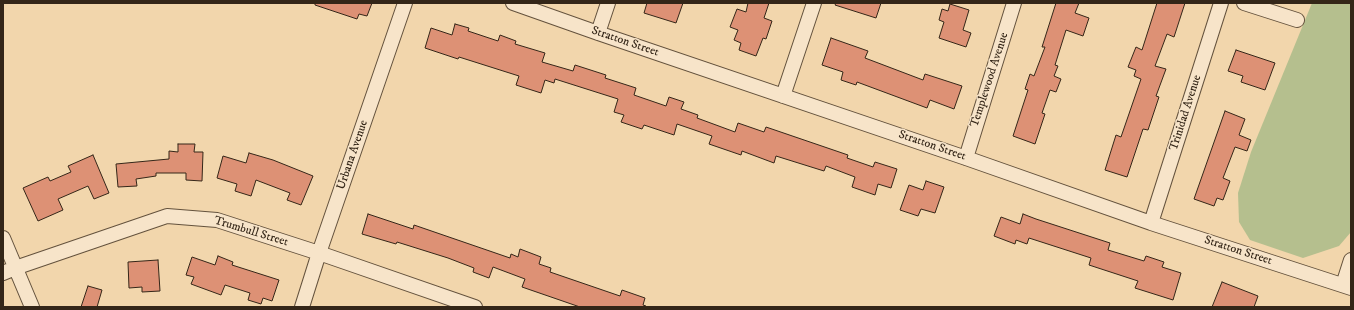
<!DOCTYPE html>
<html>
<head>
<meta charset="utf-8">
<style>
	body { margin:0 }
	#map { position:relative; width:1354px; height:310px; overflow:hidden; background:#f2d6ac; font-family:"IM FELL DW Pica",serif }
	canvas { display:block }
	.frame { position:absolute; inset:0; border:4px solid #342618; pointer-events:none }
</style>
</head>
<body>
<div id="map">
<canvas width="1354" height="310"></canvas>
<div class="frame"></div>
</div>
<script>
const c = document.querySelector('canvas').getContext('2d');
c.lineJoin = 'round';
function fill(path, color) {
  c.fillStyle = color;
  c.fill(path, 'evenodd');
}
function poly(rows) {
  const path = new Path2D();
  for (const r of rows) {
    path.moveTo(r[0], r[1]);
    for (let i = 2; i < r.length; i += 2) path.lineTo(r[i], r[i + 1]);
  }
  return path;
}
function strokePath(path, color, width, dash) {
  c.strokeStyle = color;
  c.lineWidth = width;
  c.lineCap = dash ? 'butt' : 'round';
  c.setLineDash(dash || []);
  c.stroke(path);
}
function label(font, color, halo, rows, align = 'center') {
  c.font = font + ' "IM FELL DW Pica",serif';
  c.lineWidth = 3;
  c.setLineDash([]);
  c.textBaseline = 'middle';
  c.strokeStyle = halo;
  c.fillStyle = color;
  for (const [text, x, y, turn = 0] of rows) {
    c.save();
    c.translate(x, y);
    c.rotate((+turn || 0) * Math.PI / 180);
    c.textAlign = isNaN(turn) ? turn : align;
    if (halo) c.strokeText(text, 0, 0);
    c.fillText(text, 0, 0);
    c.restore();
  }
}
const green = poly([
	[1312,3,1351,3,1351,232,1339,246,1303,258,1250,240,1239,222,1238,193,1251,152]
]);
const building = poly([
	[315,3,372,3,367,16,359,14,357,19,315,5,315,3],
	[647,3,683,3,676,23,644,13,647,3],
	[748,3,769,3,764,18,772,21,766,39,763,38,756,56,739,50,741,43,734,40,738,30,730,27,737,9,746,12,748,3],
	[836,3,881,3,876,18,835,5,836,3],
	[1056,3,1079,3,1075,13,1089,18,1083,36,1066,30,1055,65,1058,66,1054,76,1061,79,1056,92,1050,90,1042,113,1045,114,1035,144,1013,136,1028,90,1025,89,1030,74,1034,76,1045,47,1042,47,1056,3],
	[1157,3,1185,3,1174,37,1167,34,1155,66,1166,69,1156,96,1159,97,1148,130,1143,129,1127,177,1105,170,1116,135,1121,137,1141,79,1134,76,1136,70,1128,67,1136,47,1142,50,1157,3],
	[950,4,969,10,963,30,971,33,966,47,939,38,944,22,939,20,942,9,948,11,950,4],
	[455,24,469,28,468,31,498,41,500,35,516,41,515,44,545,53,542,62,573,71,575,65,606,75,605,78,636,88,634,95,666,106,669,97,684,102,681,109,698,115,697,118,735,132,738,123,764,132,766,127,848,155,847,158,873,167,875,162,897,169,891,188,878,184,875,195,852,187,855,177,826,166,824,171,776,156,774,163,742,151,741,155,709,144,712,136,677,124,674,135,644,125,642,129,621,122,624,115,614,112,618,99,555,79,554,83,545,80,541,93,516,85,519,76,459,57,458,59,425,48,431,28,452,35,455,24],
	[831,38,868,51,865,58,923,80,925,74,962,86,954,109,930,100,927,108,857,82,856,85,841,80,843,72,822,65,831,38],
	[1236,50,1275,63,1265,90,1241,82,1243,76,1228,71,1236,50],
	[1225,111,1245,119,1239,135,1251,140,1247,151,1235,147,1223,178,1230,181,1223,200,1217,198,1214,206,1194,199,1225,111],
	[178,144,195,144,194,152,203,152,202,181,186,180,186,173,156,173,156,176,136,179,137,186,118,187,116,164,169,159,169,151,178,152,178,144],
	[249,153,273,160,313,176,301,205,287,200,290,193,256,180,251,196,235,191,237,184,217,178,223,156,246,163,249,153],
	[93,155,109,193,94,199,88,186,58,199,63,210,38,221,23,188,48,177,50,181,71,172,68,166,93,155],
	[926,181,944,187,935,213,921,209,918,216,900,210,909,185,923,190,926,181],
	[368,214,413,229,414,225,510,258,511,254,518,257,520,249,541,257,539,264,551,268,550,272,620,296,622,290,645,298,643,305,646,306,645,307,580,307,522,287,525,279,493,267,489,278,473,272,474,268,448,258,397,242,396,244,362,234,368,214],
	[1023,214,1036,219,1110,243,1108,250,1144,261,1146,256,1164,262,1162,267,1181,273,1173,300,1135,288,1138,281,1089,265,1091,258,1029,238,1027,244,1016,240,1015,244,994,236,1001,217,1020,224,1023,214],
	[218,256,233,262,232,265,279,280,272,301,263,298,261,304,248,300,250,293,225,285,221,295,191,284,194,277,186,275,192,257,215,265,218,256],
	[158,260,160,291,142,292,142,287,129,288,128,262,158,260],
	[1222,282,1258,296,1254,307,1212,307,1222,282],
	[88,286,102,290,97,307,81,307,88,286]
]);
const street = poly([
	[513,3,598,33,966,158,1151,223,1351,288],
	[1244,3,1297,20],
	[598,33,608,3],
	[783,96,814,3],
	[966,158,1014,3],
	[1151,223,1221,3],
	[3,238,32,307],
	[3,273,15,268,167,216,217,220,319,253,475,307],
	[1343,285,1351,260],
	[302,307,319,253,405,3]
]);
const streetNames = [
	["Stratton Street",625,42,19],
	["Templewood Avenue",990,80,-72],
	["Trinidad Avenue",1186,113,-72],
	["Stratton Street",932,146,19],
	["Urbana Avenue",353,155,-71],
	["Trumbull Street",251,232,17],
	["Stratton Street",1238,251,18]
];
fill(green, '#b5bf8e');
fill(building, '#dd9175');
strokePath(building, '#342618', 1);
strokePath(street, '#64523d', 16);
strokePath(street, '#f7e4c9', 14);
label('12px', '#342618', '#f7e4c9', streetNames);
</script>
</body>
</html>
